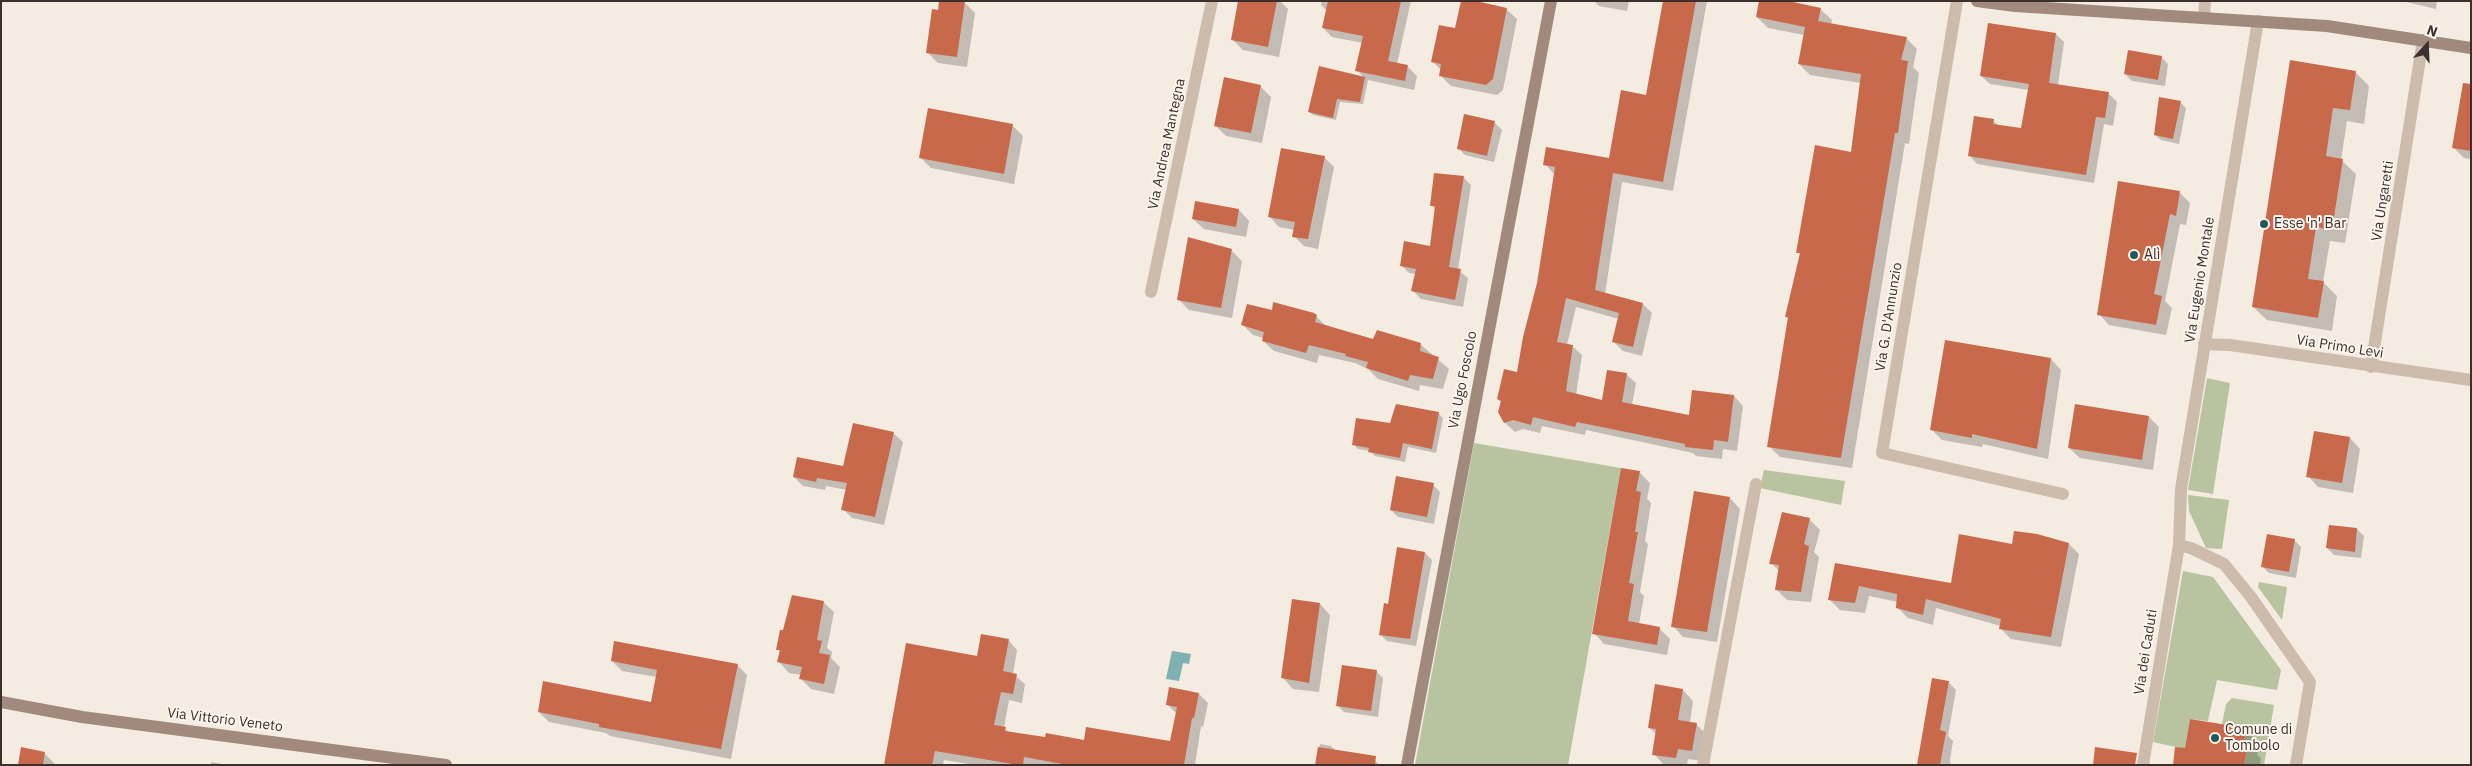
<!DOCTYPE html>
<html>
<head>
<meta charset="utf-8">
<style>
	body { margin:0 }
	#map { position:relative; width:2472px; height:766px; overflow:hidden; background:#f4ebe1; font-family:"IBM Plex Sans",sans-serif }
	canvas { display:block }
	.frame { position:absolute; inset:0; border:2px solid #3b302b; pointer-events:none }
	.north { position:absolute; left:2402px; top:20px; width:50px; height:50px; -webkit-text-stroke:4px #fbf5ee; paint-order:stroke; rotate:20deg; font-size:14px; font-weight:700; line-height:20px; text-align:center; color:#3b302b }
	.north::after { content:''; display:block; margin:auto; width:18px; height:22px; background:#3b302b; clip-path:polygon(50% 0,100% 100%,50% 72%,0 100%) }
</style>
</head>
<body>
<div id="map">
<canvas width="2472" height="766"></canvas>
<div class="frame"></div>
<div class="north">N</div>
</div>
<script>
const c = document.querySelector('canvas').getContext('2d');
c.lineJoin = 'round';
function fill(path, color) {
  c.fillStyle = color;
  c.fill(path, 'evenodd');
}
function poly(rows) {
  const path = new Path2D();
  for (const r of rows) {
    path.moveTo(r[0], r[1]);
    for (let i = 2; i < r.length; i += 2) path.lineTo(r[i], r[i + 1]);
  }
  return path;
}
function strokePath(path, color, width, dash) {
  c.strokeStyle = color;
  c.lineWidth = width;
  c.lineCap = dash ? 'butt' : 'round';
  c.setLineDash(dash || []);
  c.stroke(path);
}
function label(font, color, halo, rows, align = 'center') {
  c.font = font + ' "IBM Plex Sans",sans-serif';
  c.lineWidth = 4;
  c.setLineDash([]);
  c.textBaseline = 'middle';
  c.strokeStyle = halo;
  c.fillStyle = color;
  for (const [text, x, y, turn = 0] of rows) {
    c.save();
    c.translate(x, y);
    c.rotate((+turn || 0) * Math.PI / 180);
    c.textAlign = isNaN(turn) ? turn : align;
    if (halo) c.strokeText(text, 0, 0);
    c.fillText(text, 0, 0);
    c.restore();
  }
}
const green = poly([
	[2207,378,2230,383,2213,494,2188,490],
	[1474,443,1621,468,1568,765,1415,765],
	[1764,470,1845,481,1841,505,1760,488],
	[2188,495,2229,500,2222,549,2206,548,2189,511],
	[2183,571,2213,577,2281,670,2277,690,2217,680,2208,721,2190,719,2185,749,2153,742],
	[2259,582,2287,587,2282,620,2258,587],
	[2232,698,2274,705,2264,765,2244,764,2248,744,2244,743,2246,728,2222,724,2226,704]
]);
const water = poly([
	[1172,651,1191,654,1189,664,1183,663,1179,681,1166,679]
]);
const shadow = poly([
	[1240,1,1280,1,1288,9,1279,57,1243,50,1233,40],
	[1322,1,1411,1,1397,64,1408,67,1417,76,1414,90,1368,80,1363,104,1340,102,1336,120,1313,115,1310,112,1364,78,1357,70,1363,43,1332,37,1323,28,1327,11,1321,5],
	[1594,1,1629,1,1627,11,1599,6],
	[1664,1,1707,1,1673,191,1622,182,1605,294,1643,304,1652,313,1642,356,1623,351,1614,342,1619,319,1576,307,1567,345,1572,346,1582,355,1576,395,1603,401,1626,374,1636,383,1632,405,1690,416,1734,396,1743,406,1737,451,1723,449,1722,459,1696,456,1693,453,1586,430,1585,435,1542,426,1540,433,1523,429,1515,432,1505,423,1500,412,1502,403,1498,399,1518,373,1539,283,1554,174,1545,164,1610,159,1647,96],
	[1760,1,1796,1,1796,4,1820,9,1832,20,1831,25,1906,38,1917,49,1913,67,1919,73,1909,144,1905,143,1852,468,1780,457,1769,446,1789,319,1786,317,1801,255,1797,252,1852,153,1861,83,1810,75,1799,64,1804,35,1768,28,1757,17],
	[2402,1,2437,1,2436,9],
	[964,2,975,13,967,67,938,63,927,52,939,11],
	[1506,9,1517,19,1503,90,1497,95,1451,86,1440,75,1441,70,1433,62,1456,30],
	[2056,34,2064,42,2058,85,2109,94,2117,102,2113,126,2104,124,2094,183,1977,164,1969,155,1993,120,1999,126,2022,130,2029,90,1990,84,1981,76],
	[2161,57,2168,64,2165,86,2132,81,2125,74],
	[2291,62,2355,72,2369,86,2364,124,2347,121,2341,160,2356,174,2345,243,2330,241,2323,282,2337,296,2332,331,2267,320,2253,307],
	[1260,86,1271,97,1262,143,1226,136,1215,125],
	[2471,86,2471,159,2464,158,2453,147],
	[2160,98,2180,102,2186,108,2179,144,2161,140,2155,135],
	[929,110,1013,126,1023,136,1014,184,931,168,920,157],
	[1495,123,1502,130,1494,162,1465,155,1458,148],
	[1324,157,1334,167,1318,249,1304,246,1294,236,1295,230,1279,227,1269,216],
	[1463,177,1471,185,1458,270,1468,278,1463,307,1421,299,1413,291,1416,274,1409,273,1401,265,1431,247,1436,210,1431,205],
	[2179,192,2190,203,2186,225,2180,224,2165,301,2172,308,2166,335,2109,325,2099,314],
	[1239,210,1249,221,1246,237,1204,229,1193,219],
	[1231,250,1242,261,1232,318,1189,310,1178,299],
	[1273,311,1316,316,1327,327,1374,341,1420,344,1449,369,1443,389,1420,385,1419,391,1378,379,1368,369,1355,363,1319,355,1317,363,1274,351,1263,341,1264,338,1253,335,1242,324],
	[2051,359,2061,370,2048,459,1983,444,1982,447,1942,440,1931,429],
	[1438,413,1443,418,1436,453,1408,447,1405,462,1375,456,1370,451,1358,449,1353,444,1391,425],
	[2149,417,2159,427,2153,470,2080,458,2069,448],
	[893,433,903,442,884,525,852,518,843,509,847,490,826,486,825,490,803,486,794,477,844,467],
	[2350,438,2360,449,2353,493,2318,487,2308,476],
	[1639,472,1650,483,1647,499,1651,503,1645,541,1648,544,1640,592,1644,596,1639,624,1659,628,1670,639,1667,655,1604,644,1594,633],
	[1433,485,1440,492,1434,524,1398,517,1391,510],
	[1730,498,1740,509,1717,642,1683,637,1673,626],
	[1809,519,1820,530,1814,552,1819,557,1811,602,1787,600,1776,589,1779,571,1771,563],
	[2357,529,2364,536,2361,558,2334,555,2327,548],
	[2294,540,2301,547,2296,578,2269,573,2262,566],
	[2069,544,2079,554,2061,647,2011,639,2000,628,2001,626,1936,608,1933,625,1908,618,1897,607,1898,602,1869,596,1865,613,1840,610,1829,599,1836,565,1952,585,2013,546],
	[1425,553,1432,560,1416,646,1387,641,1380,634,1389,605],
	[823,602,834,612,827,648,832,652,831,658,840,667,834,694,811,689,801,679,801,675,789,673,779,662,780,652,778,649,784,632],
	[1320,604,1330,615,1319,692,1293,689,1283,678],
	[1008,640,1017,650,1013,674,1025,684,1022,703,1009,700,1004,728,1010,733,1046,739,1085,741,1171,742,1177,714,1167,704,1199,694,1208,703,1203,727,1201,726,1195,765,975,765,944,760,943,765,885,765,978,658],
	[612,661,737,665,747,675,731,759,610,736,606,733,549,722,539,712,652,703,657,677,622,671],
	[1376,671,1383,678,1378,717,1344,712,1337,705],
	[1948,682,1956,690,1948,736,1953,741,1950,760,1951,765,1918,765],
	[1683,690,1693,701,1690,723,1696,724,1707,735,1703,761,1688,759,1687,765,1664,765,1654,754,1657,735,1650,728],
	[2245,729,2259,743,2257,755,2261,758,2260,765,2174,765,2186,750],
	[1320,744,1331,746,1336,751,1372,757,1379,765,1316,765],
	[44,753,56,765,19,765],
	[211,762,227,765,211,765]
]);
const building = poly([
	[939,1,965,1,957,57,926,53,932,9,938,10],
	[1238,1,1277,1,1268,47,1231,40],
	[1328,1,1401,1,1388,61,1408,65,1405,81,1355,71,1363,36,1322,28],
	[1461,1,1476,1,1507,8,1493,79,1486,85,1439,76,1441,64,1431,62,1439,25,1455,28],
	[1663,1,1696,1,1663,182,1613,173,1595,290,1643,303,1633,347,1612,342,1619,313,1566,298,1557,342,1573,345,1566,391,1602,400,1607,370,1627,373,1622,402,1689,415,1692,390,1734,395,1728,442,1714,440,1713,450,1685,447,1685,444,1577,422,1575,427,1533,417,1531,425,1513,420,1504,423,1498,412,1501,401,1497,399,1504,369,1517,372,1523,337,1537,283,1555,167,1543,165,1546,147,1609,158,1621,90,1646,95],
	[1759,1,1788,1,1821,8,1818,21,1907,37,1901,60,1908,61,1898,133,1895,133,1841,458,1767,447,1788,317,1785,317,1800,253,1796,253,1815,145,1851,152,1861,74,1798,64,1805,27,1756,17],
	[1988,23,2056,33,2049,83,2109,92,2105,118,2096,117,2086,175,1968,156,1974,116,1994,119,1993,124,2021,128,2029,84,1980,76],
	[2128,50,2162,56,2158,80,2124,74],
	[2290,60,2356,71,2350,110,2333,108,2326,156,2343,159,2332,230,2316,227,2308,279,2324,281,2318,318,2252,307],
	[1319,66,1365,77,1360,102,1337,99,1333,118,1308,112],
	[1224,77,1261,85,1251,133,1214,126],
	[2463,83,2471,84,2471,151,2452,148],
	[2159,97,2181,101,2173,139,2154,135],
	[928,108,1013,124,1004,174,919,158],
	[1464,114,1495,121,1487,156,1457,149],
	[1281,148,1325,156,1308,239,1292,237,1295,222,1268,217],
	[1434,173,1464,176,1449,267,1461,269,1455,300,1411,291,1416,269,1400,266,1404,241,1430,246,1435,206,1430,206],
	[2118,181,2180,191,2176,216,2170,214,2154,294,2162,296,2156,325,2097,315],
	[1195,201,1239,209,1236,227,1192,219],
	[1188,237,1232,249,1221,308,1177,300],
	[1273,302,1314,313,1317,315,1315,322,1373,339,1377,330,1421,343,1420,351,1439,357,1433,379,1410,375,1408,381,1366,368,1368,362,1345,356,1346,354,1309,345,1306,353,1262,341,1264,332,1241,325,1247,304,1272,310],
	[1945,340,2051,358,2037,449,1972,434,1972,438,1930,430],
	[1396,404,1439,412,1432,449,1403,443,1400,458,1368,452,1369,448,1352,445,1356,418,1390,423],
	[2075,404,2149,416,2142,460,2068,448],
	[853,423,894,432,875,517,841,510,847,483,817,478,816,482,793,477,797,457,843,466],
	[2314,431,2350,437,2342,483,2306,477],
	[1621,468,1640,471,1636,491,1641,492,1635,532,1638,532,1629,583,1634,584,1628,621,1660,627,1657,645,1592,634],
	[1396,476,1434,483,1427,517,1390,510],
	[1694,491,1730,497,1707,632,1671,627],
	[1782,512,1810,518,1804,544,1809,546,1801,592,1775,590,1779,565,1769,564],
	[2329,525,2357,528,2355,552,2326,548],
	[2014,531,2037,534,2069,543,2051,637,1999,629,2001,619,1926,599,1923,615,1896,608,1897,594,1859,586,1855,603,1828,600,1835,563,1951,583,1959,534,2012,544],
	[2267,534,2295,539,2289,572,2261,567],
	[1397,547,1425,552,1410,639,1379,635,1384,603,1388,604],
	[792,595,824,601,817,640,822,641,819,653,830,655,824,684,799,679,802,667,777,662,780,650,776,650,780,630,783,630],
	[1292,599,1320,603,1309,683,1281,678],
	[981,634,1009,639,1003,671,1017,674,1013,694,1001,692,994,725,1006,727,1005,731,1045,737,1046,733,1084,740,1086,727,1170,741,1177,707,1166,705,1169,687,1199,693,1194,718,1192,718,1184,765,1068,765,1024,757,1023,765,1019,765,935,751,932,765,884,765,906,643,977,656],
	[614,641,738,664,721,749,599,727,599,724,538,712,543,681,651,702,657,670,611,661],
	[1342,665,1377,670,1371,711,1336,706],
	[1932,678,1949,681,1940,730,1946,732,1940,765,1917,765],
	[1655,684,1683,689,1678,720,1697,723,1692,751,1678,749,1676,758,1652,755,1656,729,1648,728],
	[2190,719,2246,728,2244,743,2248,743,2244,765,2173,765,2175,747,2185,748],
	[21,747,45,752,43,765,18,765],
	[1318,747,1376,756,1375,765,1315,765],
	[2095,747,2137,753,2135,765,2093,765]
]);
const street = poly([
	[1957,1,1882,453,2063,494],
	[2204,18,2205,1],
	[1151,292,1212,1],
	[2204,344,2230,345,2471,380],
	[2371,367,2423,40],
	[2179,545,2191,548,2224,564,2251,597,2310,682,2296,765],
	[1703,765,1756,484],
	[2143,765,2179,545,2181,489,2258,21]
]);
const secondary = poly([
	[1977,1,2015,6,2327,26,2471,48],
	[1,702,82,717,446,765],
	[1407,765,1551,1]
]);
const markers = [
	[2264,224,5,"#1f5a5e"],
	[2134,255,5,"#1f5a5e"],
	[2215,738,5,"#1f5a5e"]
];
const streetNames = [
	["Via Andrea Mantegna",1167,144,-78],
	["Via Ungaretti",2383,201,-81],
	["Via Eugenio Montale",2200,280,-81],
	["Via G. D'Annunzio",1889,317,-81],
	["Via Primo Levi",2340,347,9],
	["Via Ugo Foscolo",1463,380,-79],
	["Via dei Caduti",2146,652,-81],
	["Via Vittorio Veneto",225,720,7]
];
const poiNames = [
	["Esse 'n' Bar",2274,224],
	["Alì",2144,255],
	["Comune di",2225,730],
	["Tombolo",2225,746]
];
fill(green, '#b8c4a0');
fill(water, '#7fb0b2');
fill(shadow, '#0003');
fill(building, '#c8694b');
strokePath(street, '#cdbbac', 12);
strokePath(secondary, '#a18a7d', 12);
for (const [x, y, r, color] of markers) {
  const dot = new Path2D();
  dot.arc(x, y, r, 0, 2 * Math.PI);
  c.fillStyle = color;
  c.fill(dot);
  strokePath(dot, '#fbf5ee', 2);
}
label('14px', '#3b302b', '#fbf5ee', streetNames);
label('14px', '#3b302b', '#fbf5ee', poiNames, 'left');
</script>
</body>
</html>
